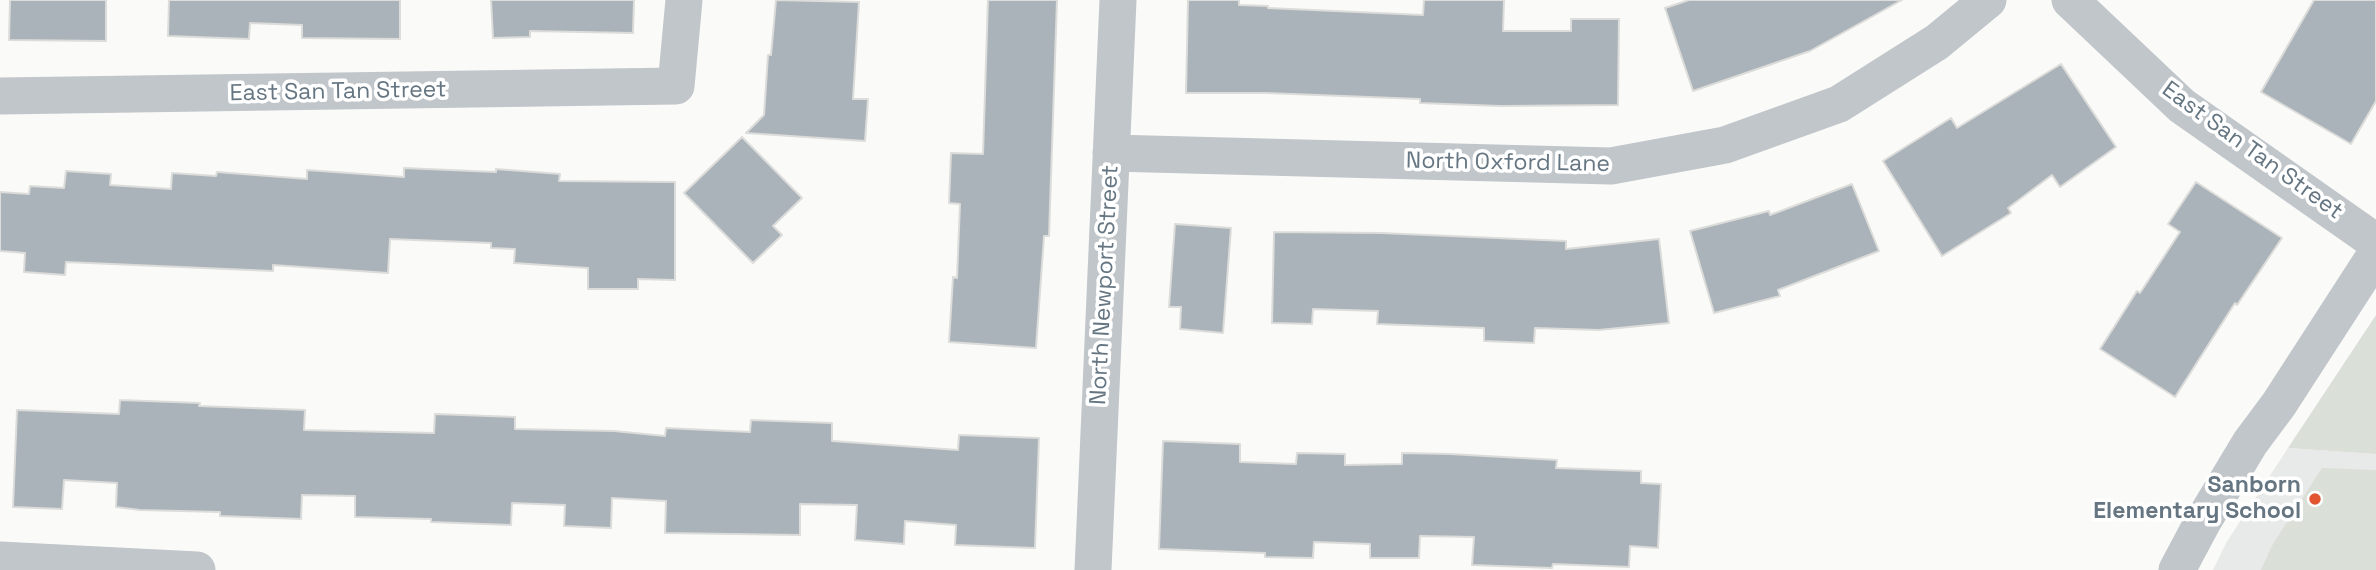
<!DOCTYPE html>
<html>
<head>
<meta charset="utf-8">
<style>
	body { margin:0 }
	canvas { display:block; background:#fafaf8 }
</style>
</head>
<body>
<canvas width="2376" height="570"></canvas>
<script>
const c = document.querySelector('canvas').getContext('2d');
c.lineJoin = 'round';
function fill(path, color) {
  c.fillStyle = color;
  c.fill(path, 'evenodd');
}
function poly(rows) {
  const path = new Path2D();
  for (const r of rows) {
    path.moveTo(r[0], r[1]);
    for (let i = 2; i < r.length; i += 2) path.lineTo(r[i], r[i + 1]);
  }
  return path;
}
function strokePath(path, color, width, dash) {
  c.strokeStyle = color;
  c.lineWidth = width;
  c.lineCap = dash ? 'butt' : 'round';
  c.setLineDash(dash || []);
  c.stroke(path);
}
function label(font, color, halo, rows, align = 'center') {
  c.font = font + ' "Space Grotesk",sans-serif';
  c.lineWidth = 7;
  c.setLineDash([]);
  c.textBaseline = 'middle';
  c.strokeStyle = halo;
  c.fillStyle = color;
  for (const [text, x, y, turn = 0] of rows) {
    c.save();
    c.translate(x, y);
    c.rotate((+turn || 0) * Math.PI / 180);
    c.textAlign = isNaN(turn) ? turn : align;
    if (halo) c.strokeText(text, 0, 0);
    c.fillText(text, 0, 0);
    c.restore();
  }
}
const built = poly([
	[2288,448,2376,454,2376,570,2213,570,2226,543]
]);
const green = poly([
	[2376,315,2376,454,2288,448],
	[2322,468,2376,470,2376,570,2261,570,2273,544]
]);
const building = poly([
	[10,0,106,0,106,41,9,40,10,0],
	[169,0,400,0,400,39,302,38,302,25,250,23,249,39,168,36,169,0],
	[491,0,634,0,633,33,530,31,530,37,493,38,491,0],
	[776,0,859,2,853,99,868,99,865,141,746,133,764,115,768,55,771,55,776,0],
	[988,0,1057,0,1049,236,1044,236,1036,348,949,342,953,277,957,278,960,204,949,203,951,153,983,154,988,0],
	[1188,0,1239,0,1239,5,1268,6,1268,8,1423,15,1424,0,1504,0,1503,31,1571,31,1571,19,1619,19,1618,105,1500,106,1420,103,1420,99,1266,93,1186,93,1188,0],
	[1689,0,1902,0,1810,51,1693,91,1665,8,1689,0],
	[2314,0,2376,0,2376,101,2351,144,2261,92,2314,0],
	[2061,64,2116,147,2060,187,2052,175,2008,208,2011,213,1942,256,1883,161,1951,118,1957,128,2061,64],
	[742,137,802,198,773,226,782,235,753,263,684,193,742,137],
	[404,168,496,172,496,169,560,174,559,181,675,182,675,280,638,279,638,289,588,289,588,268,514,263,515,249,491,248,491,243,390,239,388,273,273,265,273,271,66,262,65,275,24,272,25,253,0,251,0,192,29,194,30,186,64,188,66,171,111,174,110,185,171,189,172,173,216,176,217,172,307,179,307,170,404,177,404,168],
	[2196,182,2282,238,2237,305,2235,303,2175,397,2100,349,2137,291,2140,293,2180,232,2168,224,2196,182],
	[1852,184,1879,251,1778,290,1780,296,1714,313,1690,231,1769,211,1770,215,1852,184],
	[1175,224,1231,228,1223,333,1180,329,1181,307,1169,307,1175,224],
	[1274,232,1381,233,1566,241,1566,249,1659,239,1669,323,1599,330,1535,328,1534,343,1484,341,1484,328,1377,324,1378,311,1313,309,1312,324,1272,323,1274,232],
	[120,400,200,403,199,406,305,410,304,430,434,433,435,414,515,417,515,429,614,431,665,436,666,428,750,432,751,420,832,423,832,441,958,450,959,435,1039,438,1035,548,955,545,956,525,905,521,904,544,855,540,857,505,800,504,800,535,665,533,666,501,612,498,611,528,564,526,565,505,512,503,511,525,431,522,431,519,355,517,355,496,302,495,301,519,220,516,220,512,140,510,116,507,117,483,64,480,62,509,13,507,17,410,119,414,120,400],
	[1163,441,1240,444,1240,462,1296,464,1297,453,1345,454,1345,465,1402,464,1402,453,1450,454,1557,460,1556,468,1641,471,1641,483,1661,484,1658,548,1630,546,1629,567,1553,564,1552,568,1472,565,1474,537,1420,536,1419,558,1370,558,1370,544,1314,542,1313,558,1265,557,1265,553,1159,549,1163,441]
]);
const minor = poly([
	[2070,0,2182,106,2376,242],
	[0,96,676,86,684,0],
	[1111,153,1611,166,1725,145,1839,104,1937,42,1988,0],
	[0,560,197,570],
	[1093,570,1118,0],
	[2177,570,2202,523,2250,443,2279,404,2376,254]
]);
const markers = [
	[2315,499,7,"#e15630"]
];
const streetNames = [
	["East San Tan Street",338,92,-1],
	["East San Tan Street",2252,151,36],
	["North Oxford Lane",1508,163,1],
	["North Newport Street",1105,285,-87]
];
const poiNames = [
	["Sanborn",2301,486],
	["Elementary School",2301,512]
];
fill(built, '#e8e9e9');
fill(green, '#dadfd7');
fill(building, '#aab3b9');
strokePath(building, '#dcdcda', 2);
strokePath(minor, '#c1c6ca', 37);
for (const [x, y, r, color] of markers) {
  const dot = new Path2D();
  dot.arc(x, y, r, 0, 2 * Math.PI);
  c.fillStyle = color;
  c.fill(dot);
  strokePath(dot, '#fff', 2.5);
}
label('23px', '#657682', '#fff', streetNames);
label('bold 23px', '#657682', '#fff', poiNames, 'right');
</script>
</body>
</html>
